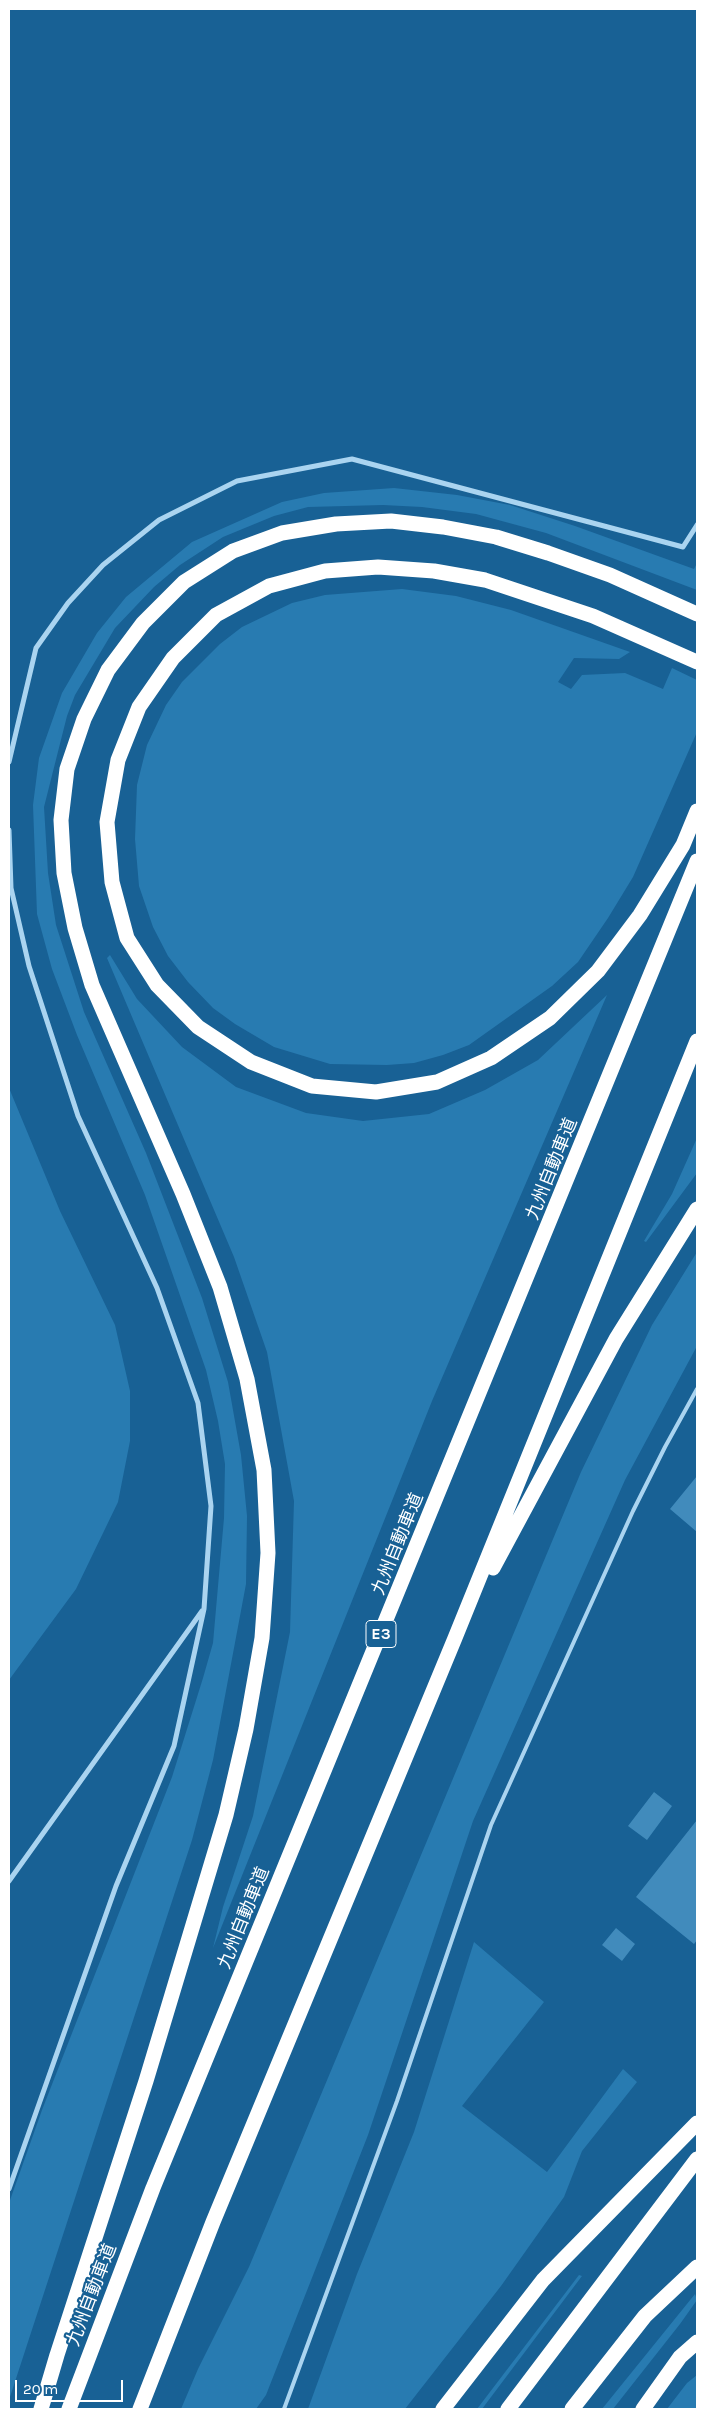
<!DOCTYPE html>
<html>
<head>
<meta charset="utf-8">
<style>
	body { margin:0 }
	#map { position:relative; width:706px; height:2418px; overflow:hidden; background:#186195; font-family:Karla,sans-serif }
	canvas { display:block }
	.frame { position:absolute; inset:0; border:10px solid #fff; pointer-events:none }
	.scale { position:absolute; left:15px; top:2380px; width:108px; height:22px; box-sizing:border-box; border:2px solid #fff; border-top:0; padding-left:6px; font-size:15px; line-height:18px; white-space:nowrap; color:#fff; -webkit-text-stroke:4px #186195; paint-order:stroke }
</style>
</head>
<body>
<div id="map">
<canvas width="706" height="2418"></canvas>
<div class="frame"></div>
<div class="scale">20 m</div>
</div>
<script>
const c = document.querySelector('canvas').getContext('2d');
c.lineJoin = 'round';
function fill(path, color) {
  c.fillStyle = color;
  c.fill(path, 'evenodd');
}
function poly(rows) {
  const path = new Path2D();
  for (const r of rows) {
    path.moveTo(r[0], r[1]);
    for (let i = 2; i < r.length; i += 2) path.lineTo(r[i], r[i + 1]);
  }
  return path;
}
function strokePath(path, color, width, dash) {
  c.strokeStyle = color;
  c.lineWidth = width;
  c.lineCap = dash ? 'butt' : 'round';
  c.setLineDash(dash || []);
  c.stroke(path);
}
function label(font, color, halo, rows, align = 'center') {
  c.font = font + ' Karla,"Noto Sans JP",sans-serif';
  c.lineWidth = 4.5;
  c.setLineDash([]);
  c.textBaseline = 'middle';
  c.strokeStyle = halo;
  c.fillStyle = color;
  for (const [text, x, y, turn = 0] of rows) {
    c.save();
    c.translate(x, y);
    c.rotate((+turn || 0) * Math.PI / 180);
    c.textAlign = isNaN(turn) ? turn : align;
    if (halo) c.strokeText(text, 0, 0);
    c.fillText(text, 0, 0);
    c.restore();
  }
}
const green = poly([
	[394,488,457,495,510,505,575,526,694,569,697,563,697,590,546,533,476,514,422,507,383,505,308,507,274,516,223,537,180,565,154,587,115,628,75,695,67,716,44,807,48,873,56,925,84,1012,146,1153,202,1298,228,1382,241,1455,247,1516,246,1584,213,1760,192,1840,9,2400,9,2203,42,2110,172,1777,203,1678,213,1643,224,1518,225,1464,218,1421,206,1370,145,1195,77,1035,52,969,37,914,33,805,39,758,62,693,97,633,126,597,192,542,282,502,324,493],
	[402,589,456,596,511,610,630,652,619,659,574,658,558,682,571,689,582,675,625,673,663,689,672,668,697,680,697,732,633,877,608,918,578,962,552,986,469,1045,443,1055,414,1063,387,1065,330,1064,274,1047,235,1024,213,1008,188,982,168,956,153,927,139,886,135,839,137,785,147,745,166,705,182,682,220,644,242,627,292,603,325,595],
	[110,955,137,999,182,1047,236,1087,306,1113,363,1121,429,1114,485,1090,538,1060,607,995,432,1401,213,1948,223,1907,253,1816,290,1632,294,1501,267,1352,234,1257,107,958],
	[9,1088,60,1211,115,1325,130,1391,130,1441,118,1502,76,1589,9,1680],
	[697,1138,697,1173,646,1242,644,1241,672,1194],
	[697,1252,697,1346,625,1480,473,1821,368,2135,266,2395,256,2409,181,2409,198,2369,249,2267,581,1472,652,1325],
	[474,1942,544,2002,462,2106,547,2172,623,2069,637,2082,582,2151,564,2197,501,2286,405,2409,308,2409,357,2274,414,2132],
	[579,2275,582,2276,482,2409,477,2409],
	[695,2294,697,2300,680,2324,613,2409,602,2409],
	[697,2375,697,2409,667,2409,687,2383]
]);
const building = poly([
	[697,1476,697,1532,670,1509],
	[654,1792,672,1806,647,1840,628,1826],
	[697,1820,697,1940,694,1944,636,1897],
	[616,1928,635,1944,622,1961,602,1945]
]);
const lane = poly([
	[284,2409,397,2101,491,1825,633,1511,665,1447,697,1389]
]);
const street = poly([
	[9,762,36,648,68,603,103,565,159,520,237,481,352,459,683,547,697,525],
	[9,830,11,888,29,966,78,1116,157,1288,198,1403,211,1506,204,1609,174,1746,116,1886,9,2189],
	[9,1881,202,1611]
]);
const highway = poly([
	[697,662,593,616,485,580,434,571,378,567,325,571,269,586,216,615,173,658,139,707,118,760,107,822,112,882,127,938,157,985,198,1027,251,1062,312,1086,376,1092,437,1082,491,1058,550,1018,598,971,640,915,683,845,697,811],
	[493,1568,616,1339,697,1209],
	[41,2409,57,2355,146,2081,226,1815,246,1729,262,1638,268,1553,264,1470,247,1379,220,1287,183,1194,92,985,75,928,64,873,61,820,67,769,84,719,108,670,143,623,184,582,233,551,282,533,336,524,391,521,443,527,496,537,548,553,610,575,697,614],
	[69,2409,153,2188,697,861],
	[140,2409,213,2222,455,1638,697,1041],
	[443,2409,543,2280,697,2123],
	[508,2409,697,2159],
	[572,2409,645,2316,697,2267],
	[643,2409,680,2357,697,2342]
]);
const shields = [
	[381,1634,30]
];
const shieldNames = [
	["E3",381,1634]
];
const streetNames = [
	["九州自動車道",552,1169,-68],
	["九州自動車道",398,1544,-68],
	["九州自動車道",244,1918,-68],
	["九州自動車道",92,2295,-69]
];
fill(green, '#287bb1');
fill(building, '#418bbc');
strokePath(lane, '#aad4f0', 4);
strokePath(street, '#aad4f0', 5);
strokePath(highway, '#fff', 15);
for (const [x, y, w] of shields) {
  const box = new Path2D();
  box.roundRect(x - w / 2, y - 13.5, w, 27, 4);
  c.fillStyle = '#186195';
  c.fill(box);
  strokePath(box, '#fff', 1);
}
label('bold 16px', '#fff', null, shieldNames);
label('18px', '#fff', '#186195', streetNames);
</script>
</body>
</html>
